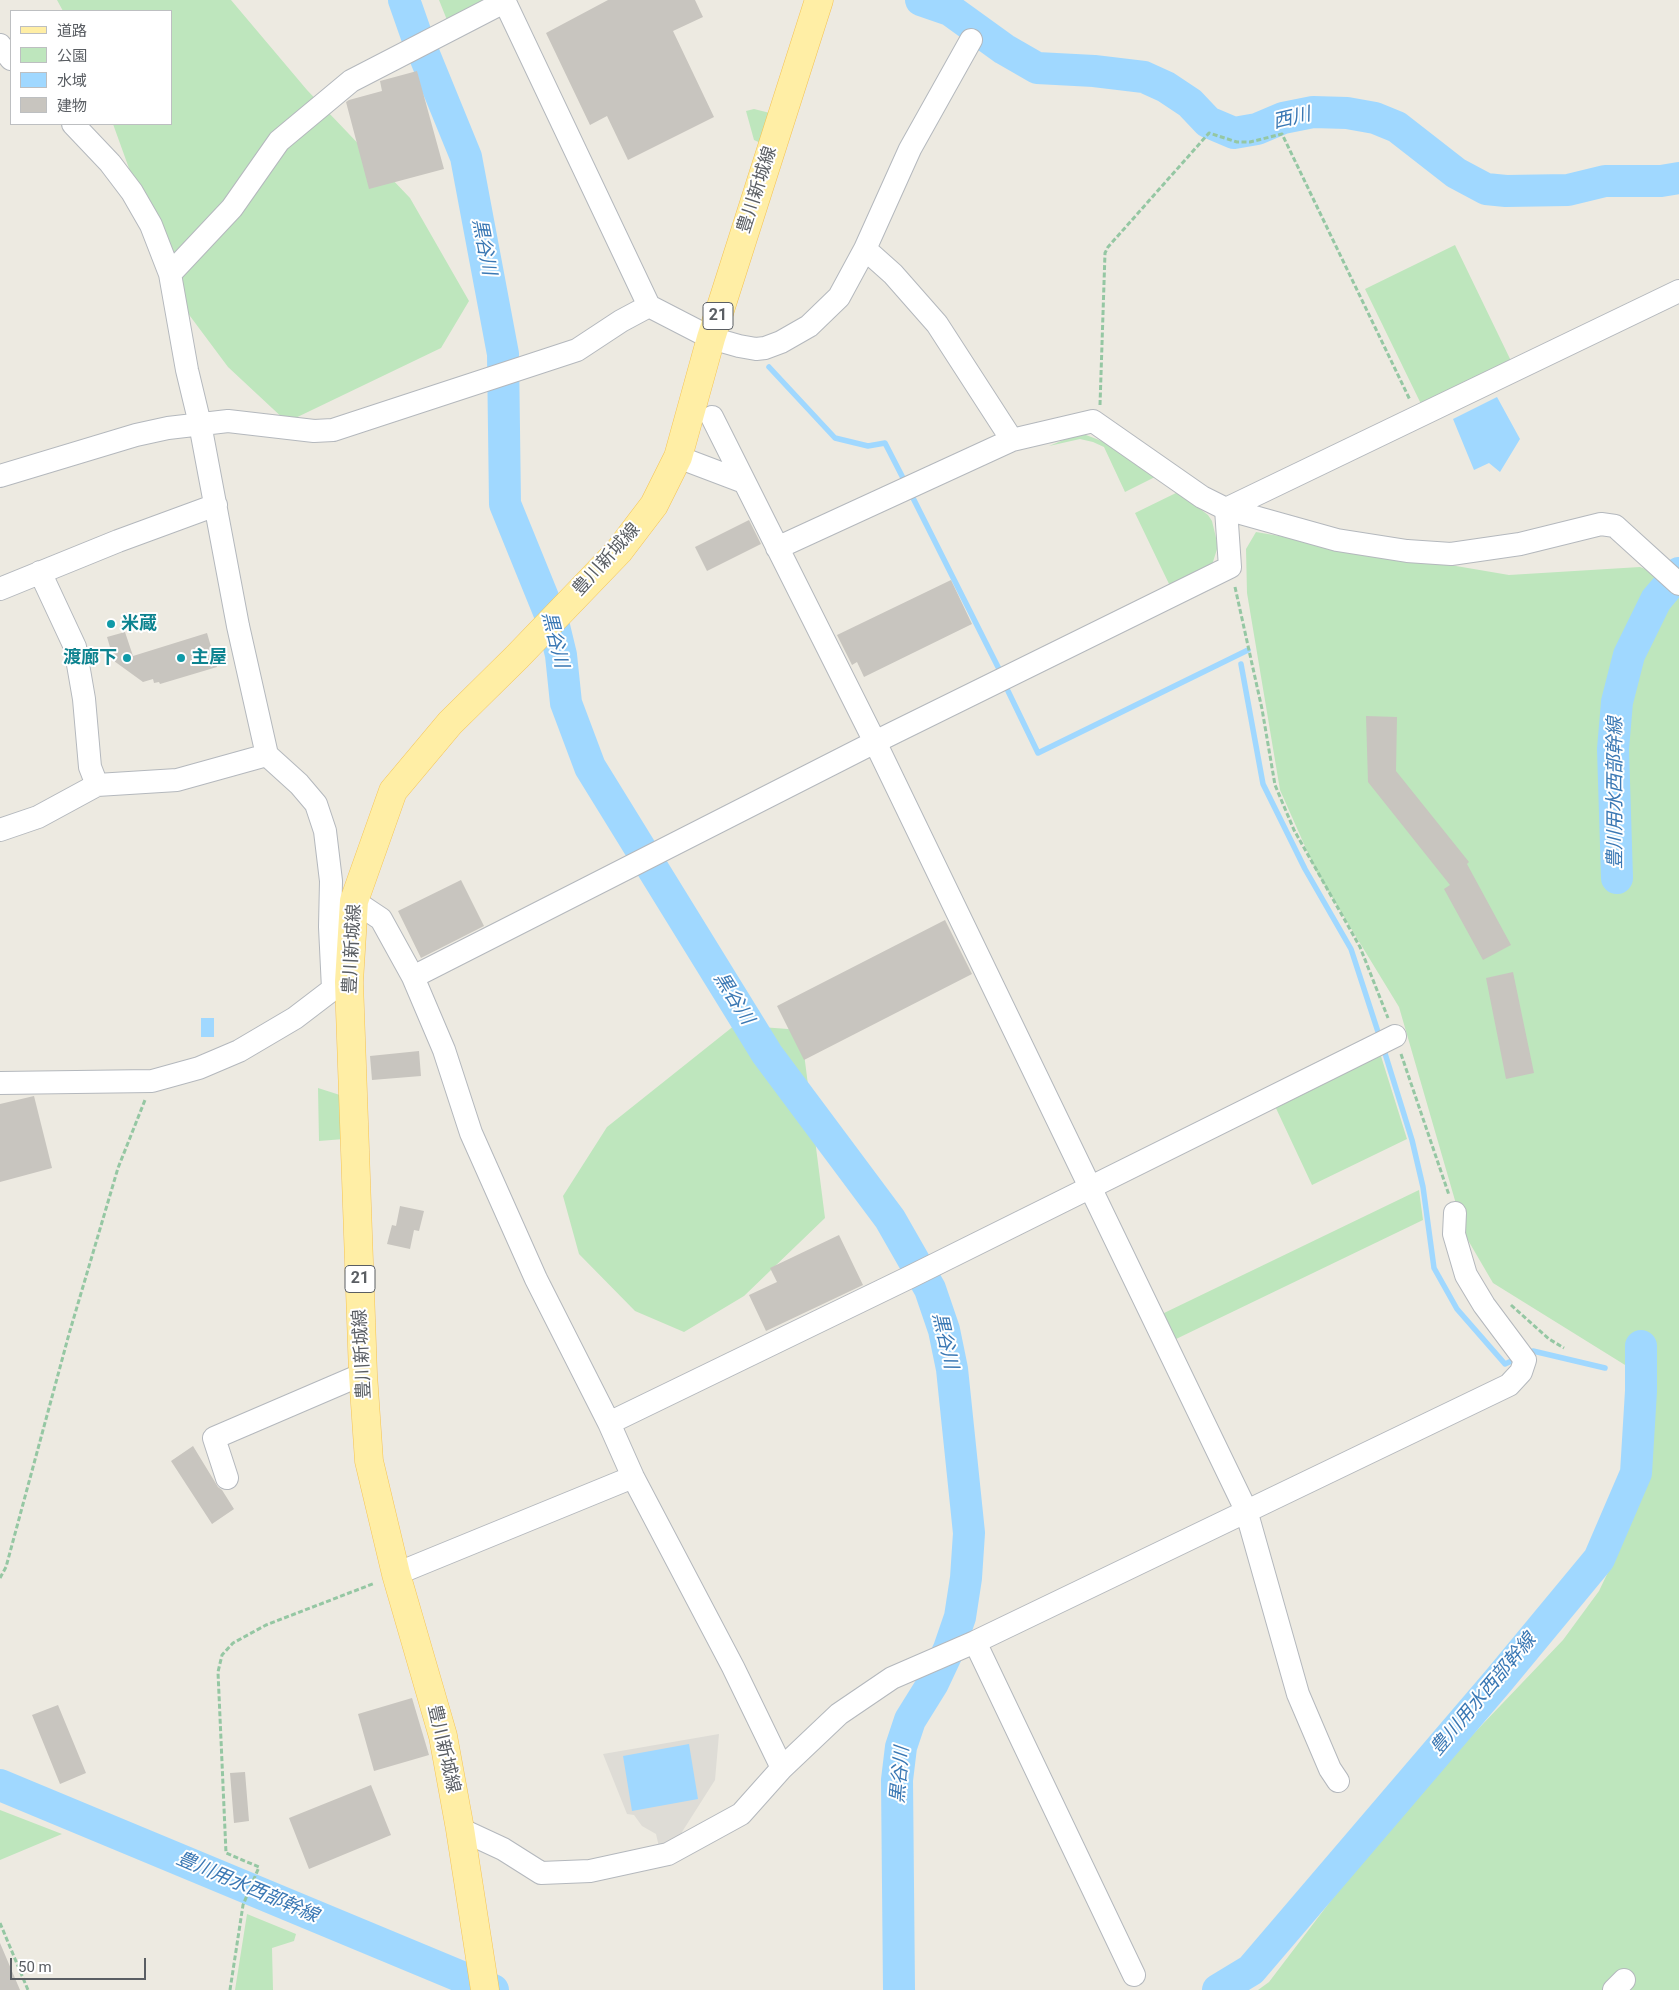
<!DOCTYPE html>
<html>
<head>
<meta charset="utf-8">
<style>
	body { margin:0 }
	#map { position:relative; width:1679px; height:1990px; overflow:hidden; background:#edeae1; font-family:Roboto,"Noto Sans JP",sans-serif }
	canvas { display:block }
	.legend { position:absolute; left:10px; top:10px; width:162px; height:115px; box-sizing:border-box; background:#fff; border:1px solid #bdbfc1; margin:0; padding:6px 9px; list-style:none; font-size:15px; color:#5a5e63 }
	.legend li { display:flex; align-items:center; gap:10px; height:25px }
	.legend b { width:25px; border:1px solid #bdbfc1 }
	.scale { position:absolute; left:10px; top:1958px; width:136px; height:22px; box-sizing:border-box; border:2px solid #5a5e63; border-top:0; padding-left:6px; font-size:15px; line-height:18px; white-space:nowrap; color:#5a5e63; -webkit-text-stroke:4px #fff; paint-order:stroke }
</style>
</head>
<body>
<div id="map">
<canvas width="1679" height="1990"></canvas>
<ul class="legend">
<li><b style="height:6px;background:#ffeea5"></b>道路</li>
<li><b style="height:14px;background:#bee6bd"></b>公園</li>
<li><b style="height:14px;background:#a0d8ff"></b>水域</li>
<li><b style="height:14px;background:#c8c5bf"></b>建物</li>
</ul>
<div class="scale">50 m</div>
</div>
<script>
const c = document.querySelector('canvas').getContext('2d');
c.lineJoin = 'round';
function fill(path, color) {
  c.fillStyle = color;
  c.fill(path, 'evenodd');
}
function poly(rows) {
  const path = new Path2D();
  for (const r of rows) {
    path.moveTo(r[0], r[1]);
    for (let i = 2; i < r.length; i += 2) path.lineTo(r[i], r[i + 1]);
  }
  return path;
}
function strokePath(path, color, width, dash) {
  c.strokeStyle = color;
  c.lineWidth = width;
  c.lineCap = dash ? 'butt' : 'round';
  c.setLineDash(dash || []);
  c.stroke(path);
}
function label(font, color, halo, rows, align = 'center') {
  c.font = font + ' Roboto,"Noto Sans JP",sans-serif';
  c.lineWidth = 4;
  c.setLineDash([]);
  c.textBaseline = 'middle';
  c.strokeStyle = halo;
  c.fillStyle = color;
  for (const [text, x, y, turn = 0] of rows) {
    c.save();
    c.translate(x, y);
    c.rotate((+turn || 0) * Math.PI / 180);
    c.textAlign = isNaN(turn) ? turn : align;
    if (halo) c.strokeText(text, 0, 0);
    c.fillText(text, 0, 0);
    c.restore();
  }
}
const industrial = poly([
	[719,1734,715,1780,682,1832,684,1840,660,1851,656,1834,642,1826,634,1815,627,1814,603,1754]
]);
const green = poly([
	[57,0,231,0,307,90,410,198,469,301,441,348,287,422,228,367,187,312,152,232,113,124,171,124,171,11,63,11],
	[439,0,487,0,447,20],
	[754,109,774,114,763,144,754,140,746,111],
	[1455,245,1512,363,1422,406,1365,289],
	[1078,434,1086,435,1107,443,1157,476,1125,492,1104,447,1093,442,1080,439,1049,446],
	[1178,492,1208,515,1212,521,1218,546,1212,565,1170,586,1135,513],
	[1256,532,1509,575,1640,567,1679,582,1679,1990,1258,1990,1269,1982,1396,1815,1563,1640,1599,1591,1623,1541,1647,1466,1646,1378,1493,1283,1465,1235,1399,1007,1316,871,1280,790,1247,593,1246,549],
	[735,1025,801,1030,825,1218,744,1296,684,1332,635,1311,579,1254,563,1196,607,1127],
	[1380,1053,1407,1139,1312,1185,1274,1104],
	[318,1088,343,1096,344,1139,319,1141],
	[1419,1190,1423,1220,1174,1340,1162,1314],
	[0,1810,62,1834,0,1860],
	[247,1914,296,1934,294,1941,272,1948,273,1990,235,1990]
]);
const water = poly([
	[1497,397,1520,439,1500,472,1489,463,1474,470,1453,419],
	[201,1018,214,1018,214,1037,201,1037],
	[689,1744,698,1799,632,1811,623,1756]
]);
const stream = poly([
	[769,367,835,438,868,446,885,443,903,478],
	[912,496,999,669],
	[1241,664,1263,784,1305,869,1351,949,1380,1038],
	[1008,691,1038,753,1248,650],
	[1383,1047,1412,1140,1423,1187,1434,1268,1457,1309,1505,1364,1518,1358],
	[1527,1354,1533,1351,1605,1368]
]);
const river = poly([
	[404,0,417,37,466,157,503,354,505,504,553,622,561,655,566,703,590,767,767,1054,890,1219,930,1289,944,1330,952,1369,969,1533,966,1578,960,1617,949,1649,933,1683,910,1720,901,1747,897,1780,899,1990],
	[921,0,950,10,1004,49,1037,68,1094,71,1144,77,1166,87,1190,103,1208,122,1234,133,1257,129,1283,118,1313,112,1347,113,1375,118,1397,127,1456,173,1486,189,1506,191,1568,190,1605,181,1661,181,1679,178],
	[1617,878,1613,749,1617,702,1629,655,1656,600,1679,573],
	[0,1785,493,1990],
	[1218,1990,1251,1970,1498,1681,1599,1559,1636,1473,1641,1391,1641,1346]
]);
const building = poly([
	[608,0,695,0,703,17,673,31,714,117,628,160,607,116,590,125,546,33],
	[417,71,444,169,369,189,346,102,349,100,382,91,380,81],
	[749,520,761,544,707,571,695,547],
	[951,580,972,624,864,677,857,662,852,665,837,635],
	[125,632,133,656,207,633,217,667,160,684,159,682,154,683,153,679,143,682,114,661,107,637],
	[1366,716,1397,717,1396,771,1469,862,1467,864,1511,945,1483,960,1444,889,1450,885,1368,782],
	[461,880,484,926,421,958,398,911],
	[945,920,972,974,804,1060,777,1006],
	[1513,972,1534,1073,1506,1079,1486,978],
	[419,1051,421,1076,372,1080,370,1056],
	[34,1096,52,1168,0,1182,0,1104],
	[400,1206,424,1211,419,1231,414,1230,410,1249,387,1244,392,1225,396,1226],
	[839,1235,863,1285,766,1331,749,1295,777,1282,770,1268],
	[193,1446,218,1487,222,1490,234,1509,212,1524,171,1461],
	[412,1698,429,1755,374,1771,358,1714],
	[58,1705,86,1773,60,1784,32,1715],
	[245,1772,249,1821,234,1823,230,1773],
	[371,1785,391,1835,309,1869,289,1818],
	[0,1943,20,1990,0,1990]
]);
const path = poly([
	[1100,405,1105,253,1108,247,1209,133,1237,142,1250,142,1282,134,1410,400],
	[1235,587,1262,709,1275,785,1294,830,1360,947,1388,1018],
	[1401,1054,1449,1195],
	[1511,1305,1549,1339,1564,1348],
	[0,1578,6,1567,69,1334,118,1168,145,1100],
	[0,1923,28,1990],
	[230,1990,243,1905,259,1867,226,1853,218,1672,222,1655,233,1643,266,1625,375,1583]
]);
const minor = poly([
	[504,0,649,306,711,338,739,346,756,349,765,348,781,342,809,326,839,297,865,249,910,149,971,40],
	[0,45,11,59],
	[73,124,110,163,132,192,151,225,170,274,187,370,200,424,238,626,267,755,299,784,316,804,325,831,331,881,330,927,333,989],
	[865,249,893,274,937,324,1012,440],
	[170,274,232,208,279,141,351,81,504,2],
	[712,417,875,742,1246,1510,1298,1694,1330,1769,1338,1781],
	[678,457,744,482],
	[0,476,136,435,168,428,228,421,314,431,333,430,577,350,621,321,649,306],
	[1226,509,1679,291],
	[777,548,1012,440,1093,421,1202,497,1226,509,1337,540,1407,551,1451,554,1520,544,1601,524,1615,526,1679,584],
	[40,572,75,647,84,699,90,767,97,785],
	[0,589,118,541,216,505],
	[0,830,38,817,97,785,177,780,267,755],
	[354,901,381,919,413,977,444,1050,471,1133,536,1279,609,1423,633,1477,733,1667,782,1768],
	[413,977,875,742,1230,567,1226,509],
	[0,1083,152,1081,199,1068,239,1051,295,1018,333,989,348,982],
	[609,1423,910,1277,1395,1036],
	[227,1478,214,1438,363,1374],
	[396,1574,633,1477],
	[975,1642,1134,1975],
	[460,1829,503,1849,541,1873,590,1871,668,1854,741,1814,782,1768,839,1714,892,1678,975,1642,1509,1385,1521,1372,1525,1360,1484,1305,1466,1275,1454,1234,1455,1213],
	[1614,1990,1624,1980]
]);
const major = poly([
	[485,1990,460,1829,443,1736,396,1574,369,1461,363,1374,349,982,354,901,393,791,450,723,517,657,619,551,654,505,678,457,711,338,819,0]
]);
const markers = [
	[111,624,5,"#0f9aa8"],
	[127,658,5,"#0f9aa8"],
	[181,658,5,"#0f9aa8"]
];
const shields = [
	[718,316,30],
	[360,1279,30]
];
const shieldNames = [
	["21",718,316],
	["21",360,1279]
];
const streetNames = [
	["豊川新城線",758,190,-72],
	["豊川新城線",607,560,-48],
	["豊川新城線",353,949,-87],
	["豊川新城線",363,1354,-93],
	["豊川新城線",443,1749,77]
];
const cultureNames = [
	["米蔵",121,624],
	["渡廊下",117,658,"right"],
	["主屋",191,658]
];
const waterNames = [
	["西川",1292,119,-13],
	["黒谷川",483,247,79],
	["黒谷川",554,640,76],
	["豊川用水西部幹線",1616,793,-90],
	["黒谷川",733,999,58],
	["黒谷川",944,1341,77],
	["豊川用水西部幹線",1484,1695,-50],
	["黒谷川",901,1775,-85],
	["豊川用水西部幹線",247,1888,23]
];
fill(industrial, '#dedcd6');
fill(green, '#bee6bd');
fill(water, '#a0d8ff');
strokePath(stream, '#a0d8ff', 5.5);
strokePath(river, '#a0d8ff', 32);
fill(building, '#c8c5bf');
strokePath(minor, '#b4b8bd', 24);
strokePath(major, '#f5c352', 29);
strokePath(path, '#95c7a3', 3, [5, 2.5]);
strokePath(minor, '#fff', 22);
strokePath(major, '#ffeea5', 28);
for (const [x, y, r, color] of markers) {
  const dot = new Path2D();
  dot.arc(x, y, r, 0, 2 * Math.PI);
  c.fillStyle = color;
  c.fill(dot);
  strokePath(dot, '#fff', 2);
}
for (const [x, y, w] of shields) {
  const box = new Path2D();
  box.roundRect(x - w / 2, y - 13.5, w, 27, 4);
  c.fillStyle = '#fff';
  c.fill(box);
  strokePath(box, '#5a5e63', 1);
}
label('bold 16px', '#5a5e63', null, shieldNames);
label('18px', '#5a5e63', '#fff', streetNames);
label('bold 18px', '#0d838f', '#fff', cultureNames, 'left');
label('italic 19px', '#3a78b4', '#fff', waterNames);
</script>
</body>
</html>
